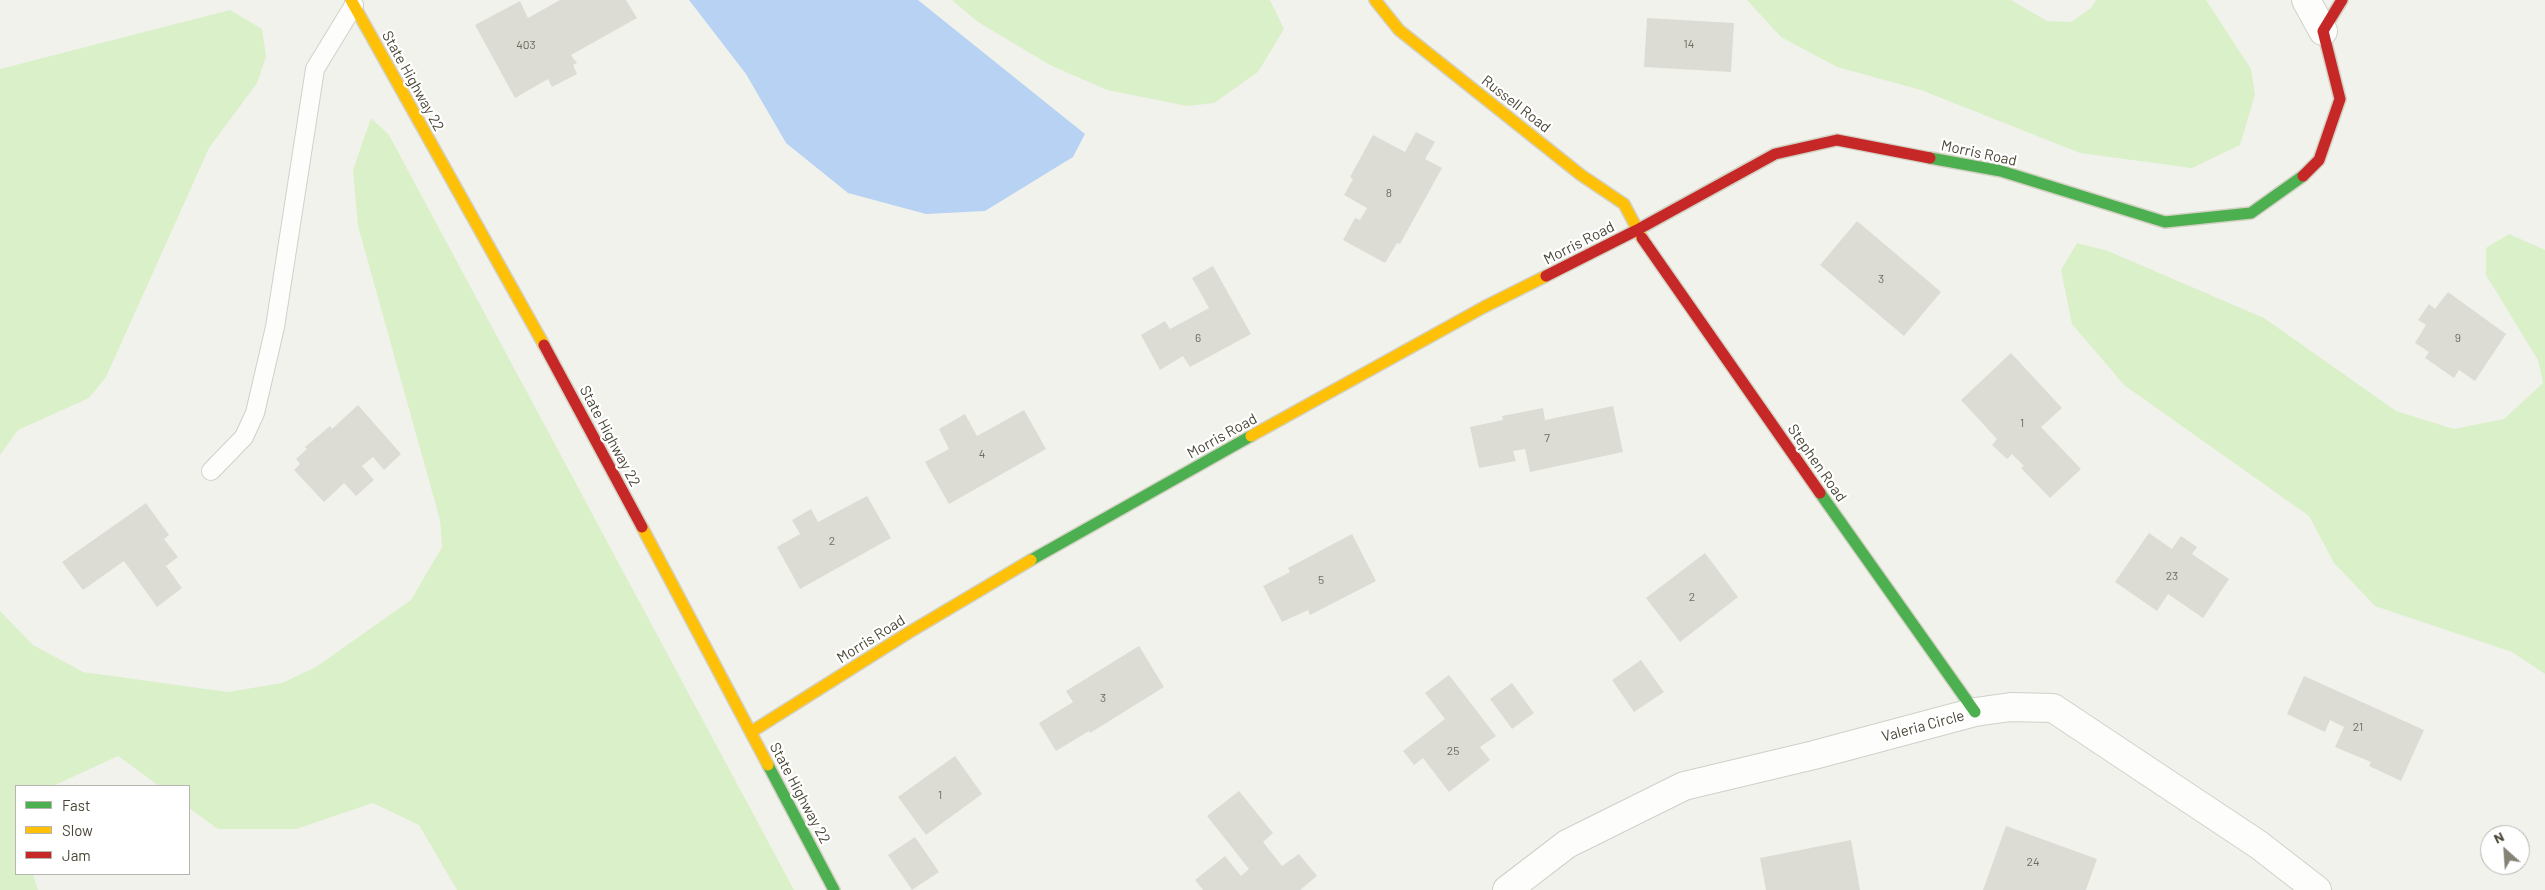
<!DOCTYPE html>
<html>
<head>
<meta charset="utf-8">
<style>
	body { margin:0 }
	#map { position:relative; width:2545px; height:890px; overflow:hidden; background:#f2f2ec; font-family:Barlow,sans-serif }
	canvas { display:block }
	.legend { position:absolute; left:15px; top:785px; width:175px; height:90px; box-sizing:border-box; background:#fff; border:1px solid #b7b5af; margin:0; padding:6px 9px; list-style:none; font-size:15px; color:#4a4636 }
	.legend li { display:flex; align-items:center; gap:10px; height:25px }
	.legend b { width:25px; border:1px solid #b7b5af }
	.north { position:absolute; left:2480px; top:825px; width:50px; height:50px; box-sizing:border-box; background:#fff; border:1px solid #b7b5af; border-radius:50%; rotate:334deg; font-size:14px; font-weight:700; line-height:20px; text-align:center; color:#4a4636 }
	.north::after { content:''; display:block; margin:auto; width:18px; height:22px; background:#858276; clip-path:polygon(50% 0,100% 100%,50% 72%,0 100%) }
</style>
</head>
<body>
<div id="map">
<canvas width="2545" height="890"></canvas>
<ul class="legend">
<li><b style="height:6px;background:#4caf50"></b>Fast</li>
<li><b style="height:6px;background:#ffc107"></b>Slow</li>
<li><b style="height:6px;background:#c62828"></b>Jam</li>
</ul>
<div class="north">N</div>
</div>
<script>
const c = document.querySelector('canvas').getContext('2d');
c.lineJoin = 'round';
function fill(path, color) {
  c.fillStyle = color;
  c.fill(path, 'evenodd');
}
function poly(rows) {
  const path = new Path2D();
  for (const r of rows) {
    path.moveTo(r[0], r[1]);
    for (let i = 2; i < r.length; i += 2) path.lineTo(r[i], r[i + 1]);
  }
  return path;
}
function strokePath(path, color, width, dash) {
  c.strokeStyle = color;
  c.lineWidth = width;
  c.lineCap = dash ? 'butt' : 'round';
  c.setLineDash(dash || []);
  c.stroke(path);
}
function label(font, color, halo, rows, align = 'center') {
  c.font = font + ' Barlow,sans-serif';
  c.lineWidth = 4.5;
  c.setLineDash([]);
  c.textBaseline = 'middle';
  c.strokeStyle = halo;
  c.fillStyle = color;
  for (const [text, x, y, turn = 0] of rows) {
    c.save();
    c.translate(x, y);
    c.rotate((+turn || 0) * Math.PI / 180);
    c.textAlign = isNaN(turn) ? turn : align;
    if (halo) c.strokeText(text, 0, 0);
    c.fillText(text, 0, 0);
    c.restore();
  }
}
const green = poly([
	[952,0,1270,0,1284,29,1258,72,1214,103,1187,106,1107,90,1050,65,978,22],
	[1747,0,2011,0,2047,21,2071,22,2091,8,2096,0,2206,0,2251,69,2255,95,2240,145,2192,168,2080,153,1921,90,1837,67,1781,37],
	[230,10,262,29,266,57,257,83,209,148,106,377,89,398,18,430,0,455,0,69],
	[371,118,389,135,794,890,457,890,419,825,373,803,296,829,218,829,189,808,189,786,159,786,118,756,53,786,16,786,16,874,33,874,38,890,0,890,0,611,33,645,83,672,228,692,282,683,316,667,411,600,442,547,440,520,358,226,353,170],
	[2509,234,2545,250,2545,674,2512,652,2375,606,2334,563,2309,516,2124,385,2072,324,2061,270,2077,243,2108,251,2264,318,2396,411,2454,429,2504,419,2543,383,2538,360,2486,275,2486,248]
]);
const water = poly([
	[689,0,918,0,1085,134,1073,157,985,211,926,214,848,193,786,143,746,74]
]);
const building = poly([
	[560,0,626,0,637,18,571,55,577,63,573,65,577,74,552,87,548,79,515,98,475,25,520,1,528,18],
	[1647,18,1734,23,1731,72,1644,67],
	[1416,132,1435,142,1425,159,1442,168,1400,244,1397,243,1385,263,1343,240,1355,218,1360,220,1367,208,1344,195,1353,179,1350,177,1373,135,1405,152],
	[1857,221,1941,292,1904,336,1820,265],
	[1213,266,1251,334,1190,367,1183,356,1160,370,1141,335,1165,321,1170,329,1209,308,1192,278],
	[2448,292,2506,334,2475,381,2459,370,2454,378,2425,358,2429,352,2415,343,2426,325,2418,320,2429,304,2435,309],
	[2011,353,2062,408,2041,427,2081,469,2050,498,2021,468,2024,466,2012,454,2007,459,1992,445,1997,439,1961,400],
	[358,405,401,454,384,470,373,457,362,466,374,480,356,496,344,483,324,502,294,470,300,464,296,459,307,449,305,447,330,426,332,429],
	[1613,406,1623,452,1530,472,1525,449,1513,451,1516,461,1479,468,1470,427,1503,420,1502,416,1543,408,1545,420],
	[1024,410,1046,449,949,504,925,462,949,449,939,429,965,414,977,436],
	[867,496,891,538,800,589,777,547,800,534,792,520,811,509,818,522],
	[146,503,169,535,164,539,178,557,166,566,182,588,157,607,124,561,83,590,62,562],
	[2149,533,2172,549,2181,536,2197,547,2192,554,2229,579,2203,618,2168,594,2157,611,2115,582],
	[1352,534,1376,581,1310,615,1308,610,1282,622,1263,586,1290,572,1288,568],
	[1705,553,1738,597,1680,642,1646,598],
	[1139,646,1164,687,1090,733,1089,731,1056,751,1039,723,1073,702,1066,691],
	[1641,660,1664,692,1634,712,1612,680],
	[1449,675,1496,736,1480,747,1490,760,1449,792,1423,758,1414,765,1403,751,1445,719,1425,693],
	[2304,676,2424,730,2401,781,2369,766,2371,762,2335,747,2344,727,2330,720,2325,732,2287,714],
	[1512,683,1534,713,1512,729,1490,699],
	[955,756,982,794,926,835,898,797],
	[1239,791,1273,833,1263,842,1282,866,1299,854,1317,876,1300,890,1203,890,1195,880,1225,856,1241,876,1249,869,1207,816],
	[2006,826,2097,859,2086,890,1983,890],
	[915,837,939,872,912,890,888,855],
	[1851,840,1860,890,1766,890,1760,858]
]);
const lane = poly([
	[211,471,244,437,255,413,275,327,315,69,354,5]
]);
const street = poly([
	[2306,0,2323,31],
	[1507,890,1567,844,1684,786,1814,755,1975,712,2011,707,2053,708,2259,845,2317,890]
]);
const fast = poly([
	[1930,158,2001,171,2165,222,2251,213,2303,176],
	[1820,493,1975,712],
	[1031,560,1251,436],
	[768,765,834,890]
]);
const slow = poly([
	[351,0,544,345],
	[1375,0,1399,30,1581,175,1624,204,1642,238],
	[1251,436,1484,307,1546,276],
	[642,527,768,765],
	[751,732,908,633,1031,560]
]);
const jam = poly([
	[2303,176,2319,160,2340,99,2323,31,2342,0],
	[1642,238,1820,493],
	[1546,276,1637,230,1775,154,1837,140,1930,158],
	[544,345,642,527]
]);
const numberNames = [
	["14",1689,44],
	["403",526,45],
	["8",1389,193],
	["3",1881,279],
	["6",1198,338],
	["9",2458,338],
	["1",2022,423],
	["7",1547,438],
	["4",982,454],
	["2",832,541],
	["23",2172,576],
	["5",1321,580],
	["2",1692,597],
	["3",1103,698],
	["21",2358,727],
	["25",1453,751],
	["1",940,795],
	["24",2033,862]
];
const streetNames = [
	["State Highway 22",413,81,61],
	["Russell Road",1516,104,38],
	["Morris Road",1979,153,12],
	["Morris Road",1579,243,-27],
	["State Highway 22",610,436,62],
	["Morris Road",1222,436,-29],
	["Stephen Road",1817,463,55],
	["Morris Road",871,639,-32],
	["Valeria Circle",1923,726,-15],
	["State Highway 22",800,793,62]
];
fill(green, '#d9f0c9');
fill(water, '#b8d2f4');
fill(building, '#dcdbd4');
strokePath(lane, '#d0d0c9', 20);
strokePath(street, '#d0d0c9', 30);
strokePath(fast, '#d2d1c2', 14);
strokePath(slow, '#d2d1c2', 14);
strokePath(jam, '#d2d1c2', 14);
strokePath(lane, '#fdfdfc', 18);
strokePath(street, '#fdfdfc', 28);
strokePath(fast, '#4caf50', 11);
strokePath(slow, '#ffc107', 11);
strokePath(jam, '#c62828', 11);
label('12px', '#6f6c5e', null, numberNames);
label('15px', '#4a4636', '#fff', streetNames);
</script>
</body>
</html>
